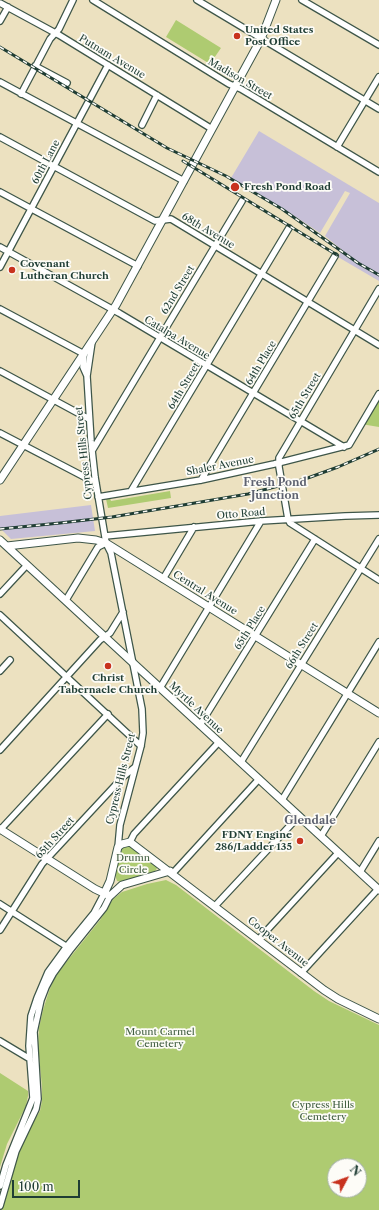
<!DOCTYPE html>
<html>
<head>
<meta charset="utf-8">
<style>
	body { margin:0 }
	#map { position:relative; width:379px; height:1210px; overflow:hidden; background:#ece1c0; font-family:"Libre Caslon Text",serif }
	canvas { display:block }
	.north { position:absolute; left:327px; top:1158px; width:40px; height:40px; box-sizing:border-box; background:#fdfcf7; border:1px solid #a4b0a9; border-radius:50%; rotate:49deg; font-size:11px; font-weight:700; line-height:16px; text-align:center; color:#1f3d34 }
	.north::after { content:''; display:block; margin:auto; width:14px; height:18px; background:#c8321e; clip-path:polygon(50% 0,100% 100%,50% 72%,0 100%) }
	.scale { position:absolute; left:12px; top:1180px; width:68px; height:18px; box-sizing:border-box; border:2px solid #1f3d34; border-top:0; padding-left:5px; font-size:12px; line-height:14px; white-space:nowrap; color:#1f3d34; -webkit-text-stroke:3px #fdfcf7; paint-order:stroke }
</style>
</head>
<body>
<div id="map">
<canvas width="379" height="1210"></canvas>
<div class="north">N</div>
<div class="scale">100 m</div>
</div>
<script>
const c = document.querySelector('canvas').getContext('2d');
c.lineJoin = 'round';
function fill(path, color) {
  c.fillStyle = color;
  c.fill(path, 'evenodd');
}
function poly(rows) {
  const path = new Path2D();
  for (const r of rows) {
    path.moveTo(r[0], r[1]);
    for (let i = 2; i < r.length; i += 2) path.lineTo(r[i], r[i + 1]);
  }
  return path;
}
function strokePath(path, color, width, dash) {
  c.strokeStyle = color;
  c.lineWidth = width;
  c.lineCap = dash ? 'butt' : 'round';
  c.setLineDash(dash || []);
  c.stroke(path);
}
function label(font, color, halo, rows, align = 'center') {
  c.font = font + ' "Libre Caslon Text",serif';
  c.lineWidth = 3.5;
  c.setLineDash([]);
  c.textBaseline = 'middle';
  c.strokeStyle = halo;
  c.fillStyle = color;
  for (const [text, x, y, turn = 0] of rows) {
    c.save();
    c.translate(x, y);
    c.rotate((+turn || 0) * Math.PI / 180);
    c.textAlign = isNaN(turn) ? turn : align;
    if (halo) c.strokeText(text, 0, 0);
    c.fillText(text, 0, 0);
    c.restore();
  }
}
const industrial = poly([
	[259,131,379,203,379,281,338,257,342,250,325,236,350,193,345,191,320,233,296,217,231,178],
	[91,505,95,531,11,539,0,528,0,516]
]);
const green = poly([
	[176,20,221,48,210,64,166,37],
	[379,394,379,427,361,424],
	[170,491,171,498,108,508,106,499,110,498,111,501],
	[127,844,155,862,157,868,156,870,153,873,122,882,117,881,115,875,122,847],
	[166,880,176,885,314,991,329,1001,379,1025,379,1210,2,1210,19,1150,28,1131,40,1111,42,1101,42,1087,38,1046,39,1028,43,1010,49,991,56,975,100,920,113,899,122,892,147,884],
	[335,1166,359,1166,359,1190,335,1190],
	[0,1073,28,1091,28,1096,26,1106,7,1144,0,1167]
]);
const minor = poly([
	[93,0,229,84,241,89,379,172],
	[197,0,379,109],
	[302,0,379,45],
	[0,3,59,35,212,129],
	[0,21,8,7],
	[35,66,67,83],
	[0,82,184,181],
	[21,94,50,39,59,29,73,0],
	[142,125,157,95],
	[0,137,155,221,171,219,379,345],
	[337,147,379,77],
	[0,192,138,266],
	[0,247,119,313,344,447],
	[0,267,108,65],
	[0,309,84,354,83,367,87,376],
	[92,342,87,376,91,441,95,477,106,543,111,553,142,709,143,733,141,746,120,825,118,847],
	[0,371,89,419],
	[0,433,96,483],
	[92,451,242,201],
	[201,480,335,256],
	[131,491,289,228],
	[98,497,201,480,274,464,349,445,379,394],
	[288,519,279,467,279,458,379,289],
	[288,519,290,523,315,539,379,580],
	[105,536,261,521,345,516,379,515],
	[163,579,194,527],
	[0,594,27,565],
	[66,600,98,547,106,543],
	[0,615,141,746],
	[0,671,10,660],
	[160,688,261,521],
	[200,725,315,539],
	[0,750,100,640,110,633,123,612],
	[241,762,379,539],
	[282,800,379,642],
	[0,830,108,714],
	[321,836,379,742],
	[130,842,134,834,219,742],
	[360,872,379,841],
	[173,873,259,779],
	[0,904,69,948],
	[215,906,299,816],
	[0,930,42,864,123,777,135,767],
	[258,940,338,853],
	[301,973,378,889],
	[0,1041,30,1059],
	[0,1186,6,1165,33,1098,29,1046,31,1016,37,998,48,972,67,946,94,913,104,894],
	[0,1206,16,1151,36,1109,38,1099,34,1032,41,1000,46,987,53,974,71,949,104,908,110,896]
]);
const major = poly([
	[0,480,116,305,261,39,276,0],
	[0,540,379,890],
	[7,546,78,538,96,540,106,543,379,713],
	[0,829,95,889,110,896,122,885,170,871],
	[104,894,110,881,118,847,122,844,130,842,324,990,338,999,379,1019]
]);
const rail = poly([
	[0,47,167,148,226,176,282,209,358,263,379,275],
	[183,161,337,255],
	[0,529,60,523,112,517,248,494,305,479,338,467,379,449]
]);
const markers = [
	[237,36,4,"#c8321e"],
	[235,187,5,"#c8321e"],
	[12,270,4,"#c8321e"],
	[108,666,4,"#c8321e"],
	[300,841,4,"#c8321e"]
];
const poiNames = [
	["United States",245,30],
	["Post Office",245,42],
	["Fresh Pond Road",244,187],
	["Covenant",20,264],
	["Lutheran Church",20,276],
	["Christ",108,678,"center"],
	["Tabernacle Church",108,690,"center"],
	["FDNY Engine",292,835,"right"],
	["286/Ladder 135",292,847,"right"]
];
const streetNames = [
	["Putnam Avenue",112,57,31],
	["Madison Street",240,79,30],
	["60th Lane",46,162,-62],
	["68th Avenue",208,231,31],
	["62nd Street",178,290,-59],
	["Catalpa Avenue",177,338,31],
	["64th Place",261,363,-59],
	["64th Street",184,386,-59],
	["65th Street",305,396,-59],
	["Cypress Hills Street",84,453,-96],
	["Shaler Avenue",220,466,-11],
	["Otto Road",241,514,-5],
	["Central Avenue",205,593,32],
	["65th Place",250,628,-58],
	["66th Street",302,646,-58],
	["Myrtle Avenue",196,708,43],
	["Cypress Hills Street",121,779,-76],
	["65th Street",55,838,-48],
	["Cooper Avenue",278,942,38]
];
const parkNames = [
	["Drumn",133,858],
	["Circle",133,870],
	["Mount Carmel",160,1032],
	["Cemetery",160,1044],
	["Cypress Hills",323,1105],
	["Cemetery",323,1117]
];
const neighbourhoodNames = [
	["Fresh Pond",275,483],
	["Junction",275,496],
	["Glendale",310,821]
];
fill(industrial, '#c7c0d8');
fill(green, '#aecb71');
strokePath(minor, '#3e5649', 8);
strokePath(major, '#3e5649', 9);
strokePath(minor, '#fff', 5.5);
strokePath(major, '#fff', 7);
strokePath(rail, '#1f3d34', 3);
strokePath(rail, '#fdfcf7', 1.5, [4.5]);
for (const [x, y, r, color] of markers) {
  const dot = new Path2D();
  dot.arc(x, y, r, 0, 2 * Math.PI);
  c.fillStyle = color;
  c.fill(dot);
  strokePath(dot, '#fdfcf7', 1.5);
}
label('bold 10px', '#1f3d34', '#fdfcf7', poiNames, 'left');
label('10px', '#1f3d34', '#fdfcf7', streetNames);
label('10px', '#436043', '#fdfcf7', parkNames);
label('bold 11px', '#5f6371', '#fdfcf7', neighbourhoodNames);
</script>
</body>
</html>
